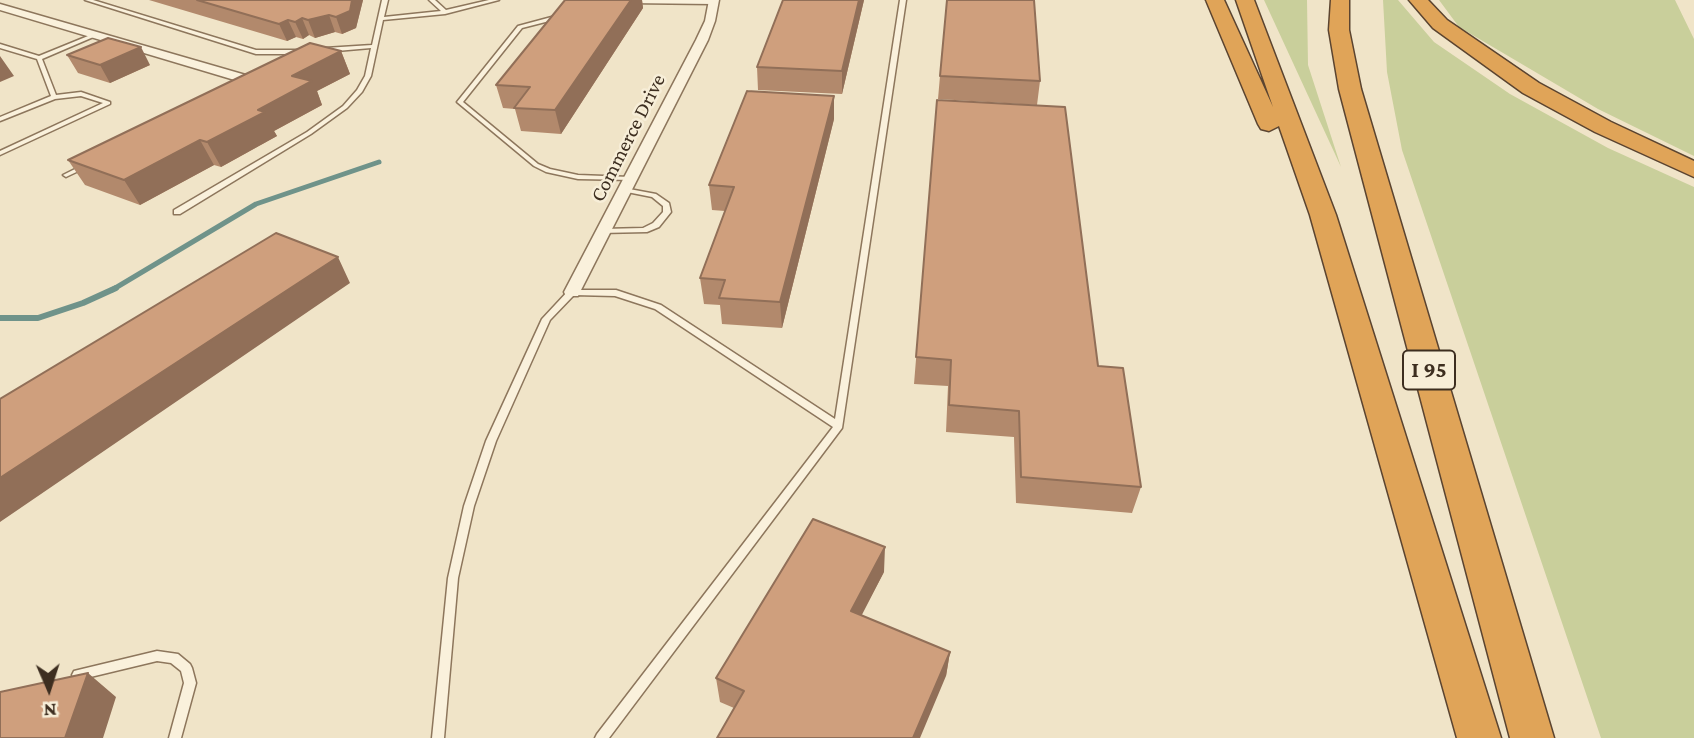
<!DOCTYPE html>
<html>
<head>
<meta charset="utf-8">
<style>
	body { margin:0 }
	#map { position:relative; width:1694px; height:738px; overflow:hidden; background:#f0e4c8; font-family:"Crimson Pro",serif }
	canvas { display:block }
	.north { position:absolute; left:14px; top:654px; width:70px; height:70px; -webkit-text-stroke:5px #f7eed8; paint-order:stroke; rotate:177deg; font-size:19px; font-weight:700; line-height:28px; text-align:center; color:#3d2e20 }
	.north::after { content:''; display:block; margin:auto; width:24px; height:32px; background:#3d2e20; clip-path:polygon(50% 0,100% 100%,50% 72%,0 100%) }
</style>
</head>
<body>
<div id="map">
<canvas width="1694" height="738"></canvas>
<div class="north">N</div>
</div>
<script>
const c = document.querySelector('canvas').getContext('2d');
c.lineJoin = 'round';
function fill(path, color) {
  c.fillStyle = color;
  c.fill(path, 'evenodd');
}
function poly(rows) {
  const path = new Path2D();
  for (const r of rows) {
    path.moveTo(r[0], r[1]);
    for (let i = 2; i < r.length; i += 2) path.lineTo(r[i], r[i + 1]);
  }
  return path;
}
function strokePath(path, color, width, dash) {
  c.strokeStyle = color;
  c.lineWidth = width;
  c.lineCap = dash ? 'butt' : 'round';
  c.setLineDash(dash || []);
  c.stroke(path);
}
function label(font, color, halo, rows, align = 'center') {
  c.font = font + ' "Crimson Pro",serif';
  c.lineWidth = 5;
  c.setLineDash([]);
  c.textBaseline = 'middle';
  c.strokeStyle = halo;
  c.fillStyle = color;
  for (const [text, x, y, turn = 0] of rows) {
    c.save();
    c.translate(x, y);
    c.rotate((+turn || 0) * Math.PI / 180);
    c.textAlign = isNaN(turn) ? turn : align;
    if (halo) c.strokeText(text, 0, 0);
    c.fillText(text, 0, 0);
    c.restore();
  }
}
const green = poly([
	[1264,0,1307,0,1308,65,1341,167],
	[1383,0,1398,0,1434,42,1510,94,1608,148,1694,187,1694,738,1601,738,1402,150,1387,72],
	[1439,0,1675,0,1694,39,1694,156,1598,109,1459,27]
]);
const streamFar1 = poly([
	[112,290,256,204,379,162]
]);
const stream = poly([
	[0,318,38,318,83,303,116,288]
]);
const lane = poly([
	[85,0,93,0,256,50,300,50,303,52,300,54,256,54,85,0],
	[382,0,388,0,384,17,441,11,429,0,435,0,446,10,489,0,499,0,445,14,383,20,371,76,362,92,347,108,311,134,180,214,174,214,174,210,307,132,343,106,357,90,365,76,371,48,325,52,322,50,325,48,372,45,382,0],
	[630,0,713,0,716,2,713,4,628,3,628,1,630,0],
	[900,0,906,0,842,428,609,738,595,738,597,734,833,427,655,309,615,296,574,295,550,320,496,441,474,506,458,578,444,738,432,738,448,578,464,506,486,441,542,319,569,290,616,290,661,305,835,419,900,0],
	[559,15,561,16,561,18,522,28,463,102,538,164,550,169,578,175,630,177,632,178,632,180,578,179,546,172,534,166,457,102,518,26,559,15],
	[93,34,98,35,42,59,56,95,81,92,110,102,110,104,0,155,0,151,103,103,81,96,55,99,0,121,0,117,51,96,37,59,0,48,0,44,39,56,93,34],
	[85,164,87,165,87,167,68,176,66,177,63,175,85,164],
	[624,188,656,194,669,203,671,212,659,227,647,232,600,233,600,229,603,229,643,228,653,223,663,212,663,206,652,197,622,191,621,190,624,188],
	[157,651,178,654,190,664,192,668,196,683,181,738,169,738,184,683,181,671,171,663,157,661,78,680,74,679,72,675,74,671,78,670,157,651]
]);
const street = poly([
	[709,0,719,0,715,21,708,40,580,292,578,296,566,296,564,292,696,40,705,21,709,0],
	[0,4,256,78,258,81,248,84,0,10,0,4]
]);
const highway = poly([
	[1206,0,1224,0,1273,107,1236,0,1254,0,1336,215,1501,738,1457,738,1310,215,1279,126,1269,131,1261,129,1258,124,1206,0],
	[1331,0,1349,0,1349,30,1361,89,1554,738,1510,738,1339,89,1329,30,1331,0],
	[1409,0,1428,0,1447,20,1539,83,1611,122,1694,161,1694,177,1595,132,1523,93,1433,28,1409,0]
]);
const wall = poly([
	[149,0,363,0,356,28,342,34,335,32,315,38,309,35,303,39,296,37,287,41],
	[565,0,642,0,643,8,561,134,521,131,515,109,503,108,496,85],
	[783,0,864,0,842,94,758,90,757,67],
	[341,51,350,74,317,91,322,105,274,131,277,136,221,167,214,165,140,205,85,185,68,160],
	[67,55,150,65,110,83,78,73],
	[940,76,1040,81,1037,105,938,99],
	[937,100,1098,366,1141,487,1132,513,1016,503,1014,437,946,432,948,386,914,384],
	[834,119,782,328,722,324,720,305,704,304,700,278,725,211,712,210,709,185],
	[884,572,861,615,950,652,946,676,734,708,720,702,716,678]
]);
const shadedWall = poly([
	[352,0,363,0,356,28,342,34,336,17],
	[631,0,642,0,643,8,561,134,555,110],
	[859,0,864,0,842,94,842,71],
	[329,15,335,32,315,38,308,20],
	[302,18,309,35,303,39,295,22],
	[288,20,296,37,287,41,279,24],
	[141,47,150,65,110,83,100,65],
	[341,51,350,74,317,91,322,105,274,131,277,136,221,167,207,142,258,110,292,76],
	[0,56,14,76,0,82],
	[834,96,834,119,782,328,780,302],
	[200,140,214,165,140,205,124,180],
	[338,257,350,283,0,522,0,478],
	[885,547,884,572,851,636,851,611],
	[950,652,946,676,920,738,913,738],
	[88,673,116,697,103,738,65,738]
]);
const building = poly([
	[197,0,352,0,350,11,336,17,329,15,308,20,302,18,295,22,288,20,279,24,197,0],
	[565,0,631,0,555,110,514,108,530,87,496,85,565,0],
	[783,0,859,0,842,71,757,67,783,0],
	[947,0,1034,0,1040,81,940,76,947,0],
	[108,38,141,47,100,65,67,55,108,38],
	[310,43,341,51,292,76,312,81,258,110,265,112,207,142,200,140,124,180,68,160,310,43],
	[747,91,834,96,780,302,719,298,725,280,700,278,734,187,709,185,747,91],
	[937,100,1065,107,1098,366,1123,368,1141,487,1021,477,1019,411,949,405,951,360,916,357,937,100],
	[276,233,338,257,0,478,0,399,276,233],
	[813,519,885,547,851,611,950,652,913,738,717,738,744,691,716,678,813,519],
	[88,673,65,738,0,738,0,692,88,673]
]);
const farStreetnames = [
	["Commerce Drive",628,138,-63]
];
const shields = [
	[1429,370,52]
];
const shieldNames = [
	["I 95",1429,370]
];
fill(green, '#c9cf9b');
strokePath(streamFar1, '#6f938a', 5);
strokePath(stream, '#6f938a', 6);
strokePath(lane, '#8d765c', 3);
strokePath(street, '#8d765c', 3);
strokePath(highway, '#5b4430', 3);
fill(lane, '#faf1dc');
fill(street, '#faf1dc');
fill(highway, '#e0a458');
fill(wall, '#b2896c');
fill(shadedWall, '#916f58');
fill(building, '#cf9f7d');
strokePath(building, '#916f58', 2);
label('21px', '#3d2e20', '#f7eed8', farStreetnames);
for (const [x, y, w] of shields) {
  const box = new Path2D();
  box.roundRect(x - w / 2, y - 19.5, w, 39, 5);
  c.fillStyle = '#f7eed8';
  c.fill(box);
  strokePath(box, '#3d2e20', 2);
}
label('bold 23px', '#3d2e20', null, shieldNames);
</script>
</body>
</html>
